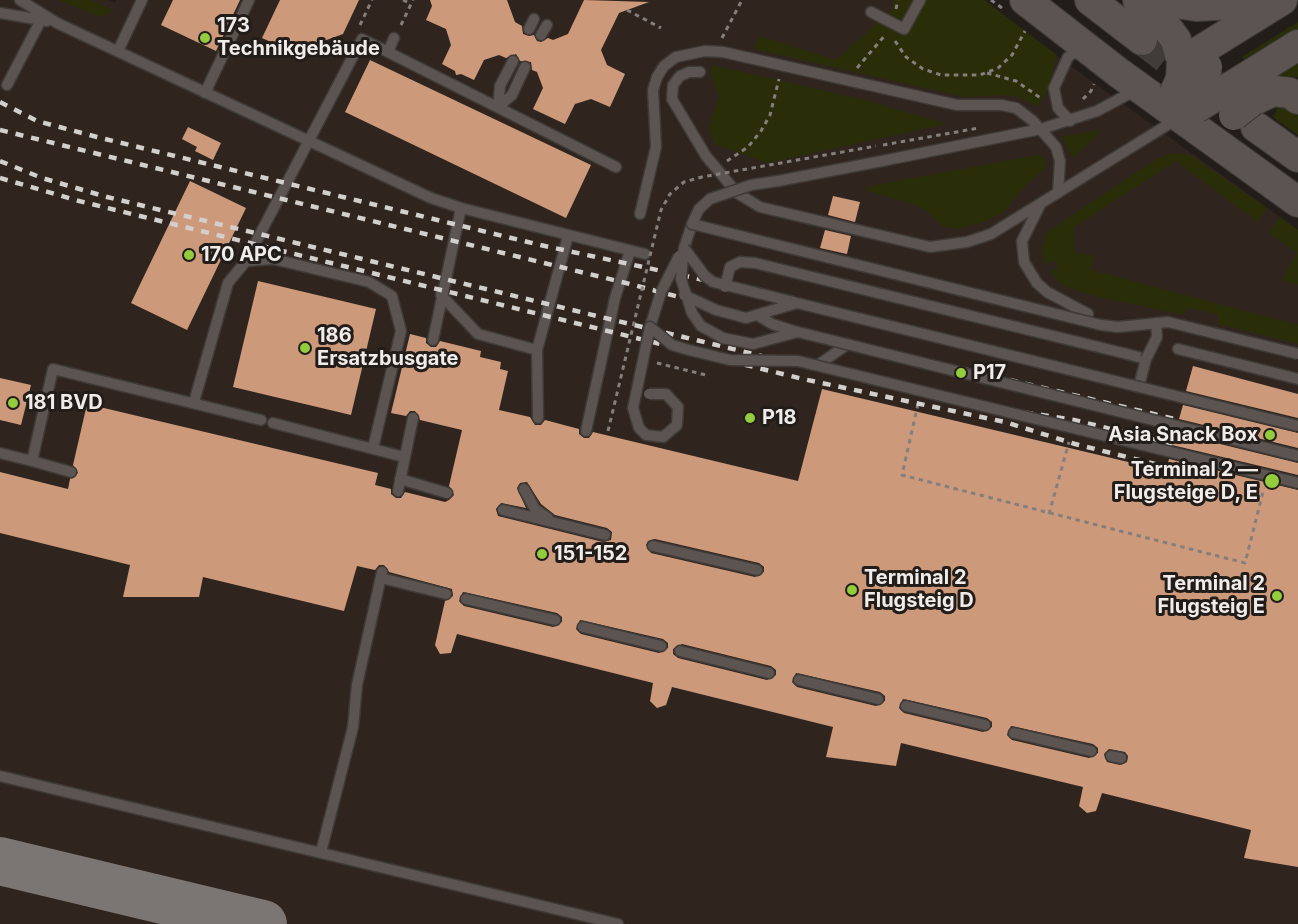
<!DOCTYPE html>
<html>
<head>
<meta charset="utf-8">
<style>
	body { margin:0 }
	canvas { display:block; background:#231d1a }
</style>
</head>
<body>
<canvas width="1298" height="924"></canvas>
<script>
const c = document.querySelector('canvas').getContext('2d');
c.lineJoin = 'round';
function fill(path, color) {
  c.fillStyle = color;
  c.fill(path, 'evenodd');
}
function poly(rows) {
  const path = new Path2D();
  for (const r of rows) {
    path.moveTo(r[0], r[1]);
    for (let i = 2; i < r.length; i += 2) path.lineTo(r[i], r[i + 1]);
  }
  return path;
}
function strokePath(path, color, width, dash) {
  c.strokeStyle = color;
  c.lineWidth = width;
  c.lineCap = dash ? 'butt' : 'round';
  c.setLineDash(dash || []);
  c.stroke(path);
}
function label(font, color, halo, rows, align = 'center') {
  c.font = font + ' Inter,sans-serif';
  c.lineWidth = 6;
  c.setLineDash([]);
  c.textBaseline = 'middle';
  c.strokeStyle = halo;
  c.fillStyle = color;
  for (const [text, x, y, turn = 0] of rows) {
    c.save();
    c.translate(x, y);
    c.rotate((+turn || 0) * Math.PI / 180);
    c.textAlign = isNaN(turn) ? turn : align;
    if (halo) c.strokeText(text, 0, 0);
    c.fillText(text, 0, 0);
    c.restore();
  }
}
const built = poly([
	[0,0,108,0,115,3,117,0,979,0,1298,230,1298,924,0,924]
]);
const green = poly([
	[59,0,91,0,114,11,100,17],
	[893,0,984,0,1057,55,1046,94,1037,106,1018,97,1003,95,965,97,754,49,759,36,836,60,892,10],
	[1298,22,1298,34,1248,65,1242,57],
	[1298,57,1298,77,1266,76],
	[712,65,869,101,946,124,767,163,715,144,709,128,719,97,711,74],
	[1281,103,1292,108,1298,116,1298,135,1273,117],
	[1098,130,1100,133,1073,158,1062,137],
	[1172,153,1190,155,1267,208,1258,222,1176,161,1074,227,1074,252,1094,256,1091,270,1298,325,1298,344,1218,324,1218,314,1186,308,1184,315,1090,295,1061,284,1049,271,1058,268,1054,260,1044,264,1042,252,1047,232,1158,158],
	[1038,155,1044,158,1046,167,1023,188,1005,211,983,222,956,229,943,226,924,209,915,205,865,190,870,186],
	[1280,217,1298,230,1298,285,1282,280,1297,253,1269,233]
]);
const taxiway = poly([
	[0,861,263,924]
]);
const building = poly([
	[173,0,240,0,216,51,161,25],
	[280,0,359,0,343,34,293,52,262,38],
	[430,0,507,0,515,22,522,26,523,34,529,36,534,35,537,41,541,42,548,38,553,40,568,34,584,0,649,2,619,13,601,50,607,65,625,74,610,107,591,99,575,104,565,124,533,109,543,88,537,72,532,70,531,62,520,61,516,54,506,58,499,55,484,60,474,80,461,74,456,75,455,71,442,64,451,45,446,29,426,20,432,6],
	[370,60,591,165,566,218,345,112],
	[188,127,221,143,213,160,195,151,197,147,182,139],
	[190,181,246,208,187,330,131,303],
	[833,196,860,202,855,222,828,215],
	[825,230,851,236,847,254,820,248],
	[258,281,376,309,351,415,233,387],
	[410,334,426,338,426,343,431,347,436,347,440,341,481,351,480,357,501,362,500,369,508,371,499,410,530,417,535,425,541,425,545,420,579,429,579,434,584,438,589,438,593,432,798,481,822,389,1166,471,1169,459,1298,490,1298,867,1244,858,1251,830,1102,793,1096,811,1087,813,1079,806,1083,787,901,743,896,766,826,757,833,727,672,687,666,705,657,708,650,701,653,683,457,634,451,653,440,654,435,645,445,601,453,596,452,589,389,572,384,565,379,565,375,570,357,566,344,611,203,577,199,597,123,597,130,565,0,533,0,472,68,489,70,479,78,473,73,465,87,404,378,473,375,485,391,489,391,494,396,498,401,498,405,492,445,502,449,500,454,495,449,486,462,430,420,420,415,411,410,411,406,416,391,413],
	[527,482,541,504,555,515,607,528,612,532,611,540,603,542,498,516,496,509,501,503,526,508,517,488,520,483],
	[655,539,759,563,764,567,764,572,755,577,651,553,646,545,648,541],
	[463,592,557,613,562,617,562,622,553,627,464,606,459,601],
	[580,620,663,639,668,643,668,648,659,653,581,634,576,629],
	[682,644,771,666,776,670,776,675,767,680,678,658,673,654,673,649],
	[796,673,880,692,885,696,885,701,876,706,797,687,792,682],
	[903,699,987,718,992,722,992,727,983,732,904,713,899,708],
	[1011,726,1093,744,1098,748,1098,753,1089,758,1012,740,1007,735],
	[1109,749,1125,752,1128,756,1127,762,1120,765,1107,762,1104,754],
	[1193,366,1298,394,1298,418,1186,391],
	[0,378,31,385,21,425,0,420],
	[1183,405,1298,433,1298,448,1179,419],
	[1175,433,1298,463,1298,475,1172,445]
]);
const secondaryTunnel = poly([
	[1142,40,1197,82]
]);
const path = poly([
	[403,0,411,4],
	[991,0,1002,8],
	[896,9,898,0],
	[627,10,661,28],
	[360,25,372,0],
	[401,25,413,0],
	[722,38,742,0],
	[895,41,906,57,923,69,941,75,980,75,998,68,1012,55,1025,31],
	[857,68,886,34],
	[987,73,1016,81,1042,99],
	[1083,99,1091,91,1094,84],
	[727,161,748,147,761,131,770,115,779,79],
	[657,363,706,375],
	[918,404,902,475,1245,563,1264,488],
	[1049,514,1069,442]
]);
const lane = poly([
	[20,0,57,23,431,198,461,208,645,254],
	[871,12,904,29,920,0],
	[0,13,47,21],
	[529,29,534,19],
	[541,35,547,25],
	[118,51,142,0],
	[388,52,394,38],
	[700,72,689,72,680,76,673,85,672,99,706,156,737,193,760,207,930,247,967,242,991,234,1177,119],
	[7,85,41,20],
	[205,93,249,0],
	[498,107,512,95,525,67],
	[498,107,500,86,513,61],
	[1070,121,1058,108,1054,88,1068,57,1081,48],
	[887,160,1041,129,1097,111,1136,90],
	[751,185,778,181],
	[1040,205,1022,241,1024,262,1037,283,1047,292,1088,314],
	[640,214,656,147,653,90,657,77,664,66,676,57,705,51,723,52,957,105,1001,105,1016,108,1033,121,1056,147,1060,161,1058,193],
	[684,248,692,224],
	[246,261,362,39,616,167],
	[441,295,478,334,537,350],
	[650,327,661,292],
	[433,340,461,208],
	[1178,349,1298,379],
	[1127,354,1146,359,1139,386],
	[818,365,848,344],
	[194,402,228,283,246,261,273,259,369,282,392,296,401,331,373,448],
	[538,418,537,350,568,236],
	[273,423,404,457],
	[586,431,615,298,630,251],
	[0,453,32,461],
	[71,472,32,461,53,369,261,420],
	[400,479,447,493],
	[524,489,535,509,548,518],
	[398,491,413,418],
	[503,510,605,535],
	[653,546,757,570],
	[381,578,446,594],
	[466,599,555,620],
	[583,627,661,646],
	[680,651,769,673],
	[799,680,878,699],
	[906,706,985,725],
	[1014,733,1091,751],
	[1111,756,1121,758],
	[0,776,618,924],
	[321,852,353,727,357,685,382,572]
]);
const secondary = poly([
	[1025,0,1119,73,1298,202],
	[1090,0,1142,40],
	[1138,0,1168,29,1176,40,1182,62,1282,0],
	[1157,0,1196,6,1273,2],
	[1232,86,1298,45],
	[1252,101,1273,91,1290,93,1298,99],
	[1256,127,1298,157]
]);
const rail = poly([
	[0,102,37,121,97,137,540,245,737,287,1185,395],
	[0,130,630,284,841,340,1179,420],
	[0,161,42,178,107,197,807,367,977,405,1074,420,1172,444],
	[0,178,79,201,803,379,1005,422,1075,444,1167,467]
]);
const pathBridge = poly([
	[883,145,979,128],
	[608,431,661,210,670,194,684,182,702,177,876,146]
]);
const laneBridge = poly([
	[778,181,887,160],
	[751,185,710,199,699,209,692,224,1101,325,1118,327,1168,322,1298,354],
	[684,248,681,279,692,313,701,326,723,338,753,344,798,332,1298,456],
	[684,248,705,276,713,282,794,302],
	[725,287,730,267,740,262,755,263,1127,354],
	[661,292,679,256],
	[684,295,716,310,746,318,797,303,1298,426],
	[759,316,772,324,797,332],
	[1146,359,1157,337,1156,323],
	[649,394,666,394,678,407,677,425,663,437,646,435,639,428,633,408,650,327,672,345,689,350,730,360,798,361,1298,483]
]);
const secondaryBridge = poly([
	[1174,94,1181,79,1182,62],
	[1196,108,1207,67],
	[1196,108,1232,86],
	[1234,115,1252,101]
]);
const markers = [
	[205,38,6,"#93cc3d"],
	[189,255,6,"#93cc3d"],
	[305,348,6,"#93cc3d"],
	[961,373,6,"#93cc3d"],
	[13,403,6,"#93cc3d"],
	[750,418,6,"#93cc3d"],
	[1270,435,6,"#93cc3d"],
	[1272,481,8,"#93cc3d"],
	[542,554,6,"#93cc3d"],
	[852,590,6,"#93cc3d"],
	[1277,596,6,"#93cc3d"]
];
const poiNames = [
	["173",217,26],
	["Technikgebäude",217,49],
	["170 APC",201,255],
	["186",317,336],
	["Ersatzbusgate",317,359],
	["P17",973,373],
	["181 BVD",25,403],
	["P18",762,418],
	["Asia Snack Box",1258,435,"right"],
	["Terminal 2 —",1258,470,"right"],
	["Flugsteige D, E",1258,493,"right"],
	["151-152",554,554],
	["Terminal 2",864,578],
	["Flugsteig D",864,601],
	["Terminal 2",1265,584,"right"],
	["Flugsteig E",1265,607,"right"]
];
fill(built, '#30251e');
fill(green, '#292e08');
strokePath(taxiway, '#7b7673', 48);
fill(building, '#cd997b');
strokePath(secondaryTunnel, '#423c39', 30, [30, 15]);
strokePath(lane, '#3e3a37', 13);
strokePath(secondary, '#3e3a37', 32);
strokePath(path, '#847f7d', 3, [4.5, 4.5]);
strokePath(lane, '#5b5450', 10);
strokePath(secondary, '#5b5450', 30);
strokePath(rail, '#d3cfcc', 4.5, [8, 8]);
strokePath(laneBridge, '#3e3a37', 13, []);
strokePath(secondaryBridge, '#3e3a37', 32, []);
strokePath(pathBridge, '#847f7d', 3, [4.5, 4.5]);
strokePath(laneBridge, '#5b5450', 10);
strokePath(secondaryBridge, '#5b5450', 30);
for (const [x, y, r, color] of markers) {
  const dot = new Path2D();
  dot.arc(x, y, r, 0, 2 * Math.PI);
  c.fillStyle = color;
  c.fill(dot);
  strokePath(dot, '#231d1a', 2);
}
label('bold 20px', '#f0ecea', '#231d1a', poiNames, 'left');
</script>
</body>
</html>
